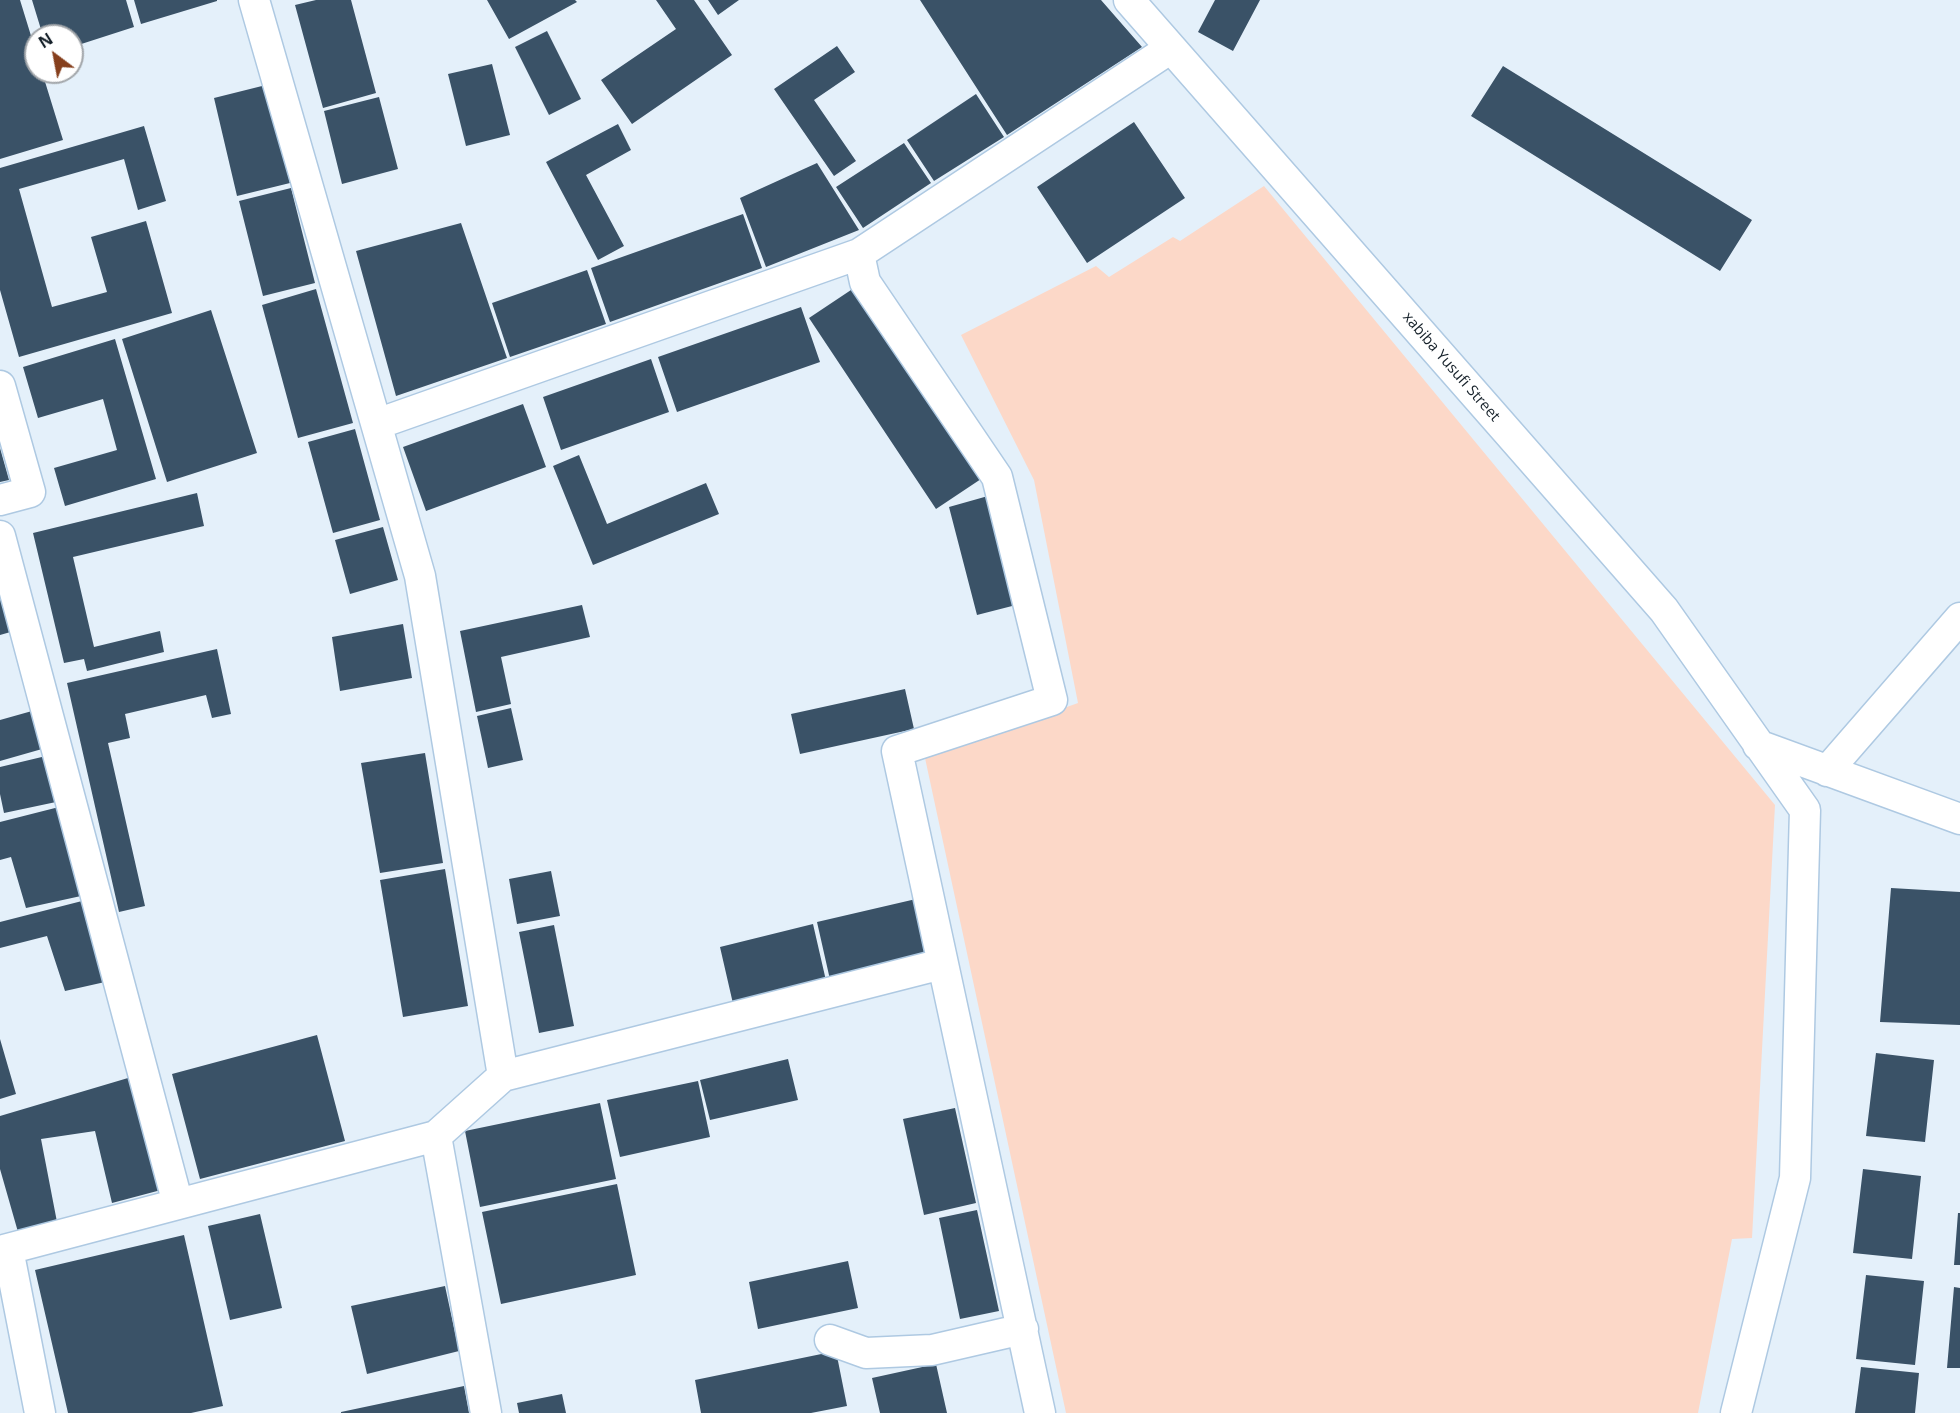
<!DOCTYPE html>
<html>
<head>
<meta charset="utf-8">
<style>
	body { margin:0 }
	#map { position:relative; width:1960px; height:1413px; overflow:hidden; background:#e4f0fa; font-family:"Open Sans",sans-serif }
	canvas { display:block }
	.north { position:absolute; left:24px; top:24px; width:60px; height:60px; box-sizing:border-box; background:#fff; border:2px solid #a2a6aa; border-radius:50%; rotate:328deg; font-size:16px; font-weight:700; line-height:24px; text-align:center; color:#16212a }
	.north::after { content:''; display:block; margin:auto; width:21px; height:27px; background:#863f1d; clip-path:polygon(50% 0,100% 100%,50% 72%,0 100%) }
</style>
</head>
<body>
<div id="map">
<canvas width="1960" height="1413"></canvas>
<div class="north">N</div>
</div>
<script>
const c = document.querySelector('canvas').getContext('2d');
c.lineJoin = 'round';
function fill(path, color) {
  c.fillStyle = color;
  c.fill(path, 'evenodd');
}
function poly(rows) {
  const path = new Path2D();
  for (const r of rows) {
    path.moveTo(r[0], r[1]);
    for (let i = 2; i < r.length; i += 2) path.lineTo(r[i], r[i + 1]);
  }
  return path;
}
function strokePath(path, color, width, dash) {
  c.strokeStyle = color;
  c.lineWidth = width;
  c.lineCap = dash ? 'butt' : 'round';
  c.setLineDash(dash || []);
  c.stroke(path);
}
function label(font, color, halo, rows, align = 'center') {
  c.font = font + ' "Open Sans",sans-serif';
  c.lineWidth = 6;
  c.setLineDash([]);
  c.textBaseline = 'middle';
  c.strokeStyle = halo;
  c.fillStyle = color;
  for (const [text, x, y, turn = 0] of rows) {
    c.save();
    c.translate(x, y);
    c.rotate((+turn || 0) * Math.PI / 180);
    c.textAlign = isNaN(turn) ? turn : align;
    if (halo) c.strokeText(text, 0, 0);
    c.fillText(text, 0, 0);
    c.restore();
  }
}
const green = poly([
	[1264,186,1775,805,1752,1238,1732,1239,1698,1413,1066,1413,925,758,1078,703,1034,480,961,335,1096,266,1109,277,1173,237,1180,241]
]);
const building = poly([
	[0,0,20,0,36,52,36,72,42,72,63,140,0,159],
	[32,0,126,0,134,27,72,47,72,36,43,36],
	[134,0,217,0,217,1,141,24],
	[316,0,351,0,376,93,323,108,295,5],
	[487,0,575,0,577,2,509,39],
	[656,0,694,0,732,55,632,124,601,80,676,29],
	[708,0,739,0,718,15],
	[920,0,1101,0,1142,47,1007,135],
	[1215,0,1260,0,1233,51,1198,32],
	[547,31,581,99,549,115,515,47],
	[837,46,855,72,814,100,856,161,834,176,774,89],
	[492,64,510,135,466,146,448,74],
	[1503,66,1752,220,1720,271,1471,116],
	[266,85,290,183,237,196,214,98],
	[976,94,1004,137,934,181,907,140],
	[379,97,398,169,342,184,324,111],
	[1134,122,1185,198,1087,263,1037,187],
	[618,124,631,150,586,175,624,246,598,260,546,162],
	[144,126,166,201,138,210,124,159,19,189,52,307,107,292,91,237,146,221,172,313,19,357,0,290,0,168],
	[904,143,931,183,863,228,836,187],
	[817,163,859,230,766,267,740,198],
	[291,188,315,283,263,296,239,201],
	[743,214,762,268,610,322,591,268],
	[461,223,507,358,396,396,356,251],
	[587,270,606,324,510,357,492,303],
	[854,288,981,479,936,509,809,318],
	[316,289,353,423,298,438,262,305],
	[801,307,820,362,677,412,658,357],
	[211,310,257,453,167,482,122,339],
	[115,339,156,479,65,506,54,468,117,450,103,399,38,418,23,367],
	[651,359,669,412,561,450,543,397],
	[523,404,546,467,426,511,403,447],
	[355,429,380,520,333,533,308,442],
	[0,448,9,480,0,482],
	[579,455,607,524,706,483,719,514,593,565,553,466],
	[197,493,204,526,73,557,94,647,160,631,164,652,87,671,84,659,64,663,33,533],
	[988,496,1016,605,977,615,949,507],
	[383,527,398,580,350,594,335,540],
	[0,582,14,631,0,635],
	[582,605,590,637,501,657,511,704,476,712,460,631],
	[403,624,412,678,340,691,332,637],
	[217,649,231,714,212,718,206,695,125,714,130,738,108,743,145,906,119,912,67,683],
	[905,689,914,729,800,754,791,714],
	[511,708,523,760,488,768,477,716],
	[32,711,42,749,0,761,0,720],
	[425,753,443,863,380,873,361,763],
	[46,756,56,802,4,813,0,794,0,767],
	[59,807,81,896,26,908,11,857,0,860,0,822],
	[445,869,468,1006,403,1017,380,880],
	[551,871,560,916,517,924,509,879],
	[1891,888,1960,892,1960,1025,1880,1022],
	[916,899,930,961,831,984,817,922],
	[82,901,105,982,65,991,47,936,0,948,0,922],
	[813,924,827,985,734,1008,720,947],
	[554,925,574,1026,539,1033,519,932],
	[317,1035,345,1141,200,1179,172,1074],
	[0,1039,16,1094,0,1099],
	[1876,1053,1934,1060,1925,1142,1866,1136],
	[788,1059,798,1100,710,1120,700,1080],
	[128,1078,161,1190,112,1203,95,1131,41,1139,57,1222,18,1232,0,1169,0,1116],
	[698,1081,710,1137,620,1157,607,1100],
	[600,1103,616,1179,480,1207,465,1131],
	[955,1108,976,1203,924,1215,903,1119],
	[1863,1169,1921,1176,1912,1259,1853,1253],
	[617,1184,636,1275,501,1304,482,1212],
	[977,1210,999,1311,960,1319,939,1218],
	[1958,1213,1960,1213,1960,1265,1954,1265],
	[260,1214,282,1308,230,1320,208,1226],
	[184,1235,223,1406,191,1413,68,1413,35,1270],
	[848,1261,858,1308,758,1329,749,1282],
	[1866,1275,1924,1281,1915,1365,1856,1359],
	[445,1286,459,1351,367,1374,351,1306],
	[1954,1287,1960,1288,1960,1368,1947,1368],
	[836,1351,847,1406,811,1413,701,1413,695,1380],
	[936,1364,947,1413,880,1413,872,1378],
	[1861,1367,1919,1373,1915,1413,1855,1413],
	[464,1386,469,1413,341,1413,341,1412],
	[562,1394,566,1413,519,1413,517,1403]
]);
const minor = poly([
	[254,0,420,576,503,1076],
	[1129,0,1664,610,1805,810,1795,1178,1736,1413],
	[859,254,865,282,997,477,1052,700,897,751,1040,1413],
	[0,386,30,492,0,500],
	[377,424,859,254,1171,48],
	[0,536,178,1204],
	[1758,745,1960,819],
	[1827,771,1960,618],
	[436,1136,486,1413],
	[8,1249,40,1413],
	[0,1251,436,1136,503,1076,942,964],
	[830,1340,866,1353,932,1350,1023,1329]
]);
const streetNames = [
	["xabiba Yusufi Street",1451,367,49]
];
fill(green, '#fcd8c8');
fill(building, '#3a5267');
strokePath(minor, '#aec9e2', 33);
strokePath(minor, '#fff', 30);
label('15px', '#16212a', '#fff', streetNames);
</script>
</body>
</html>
